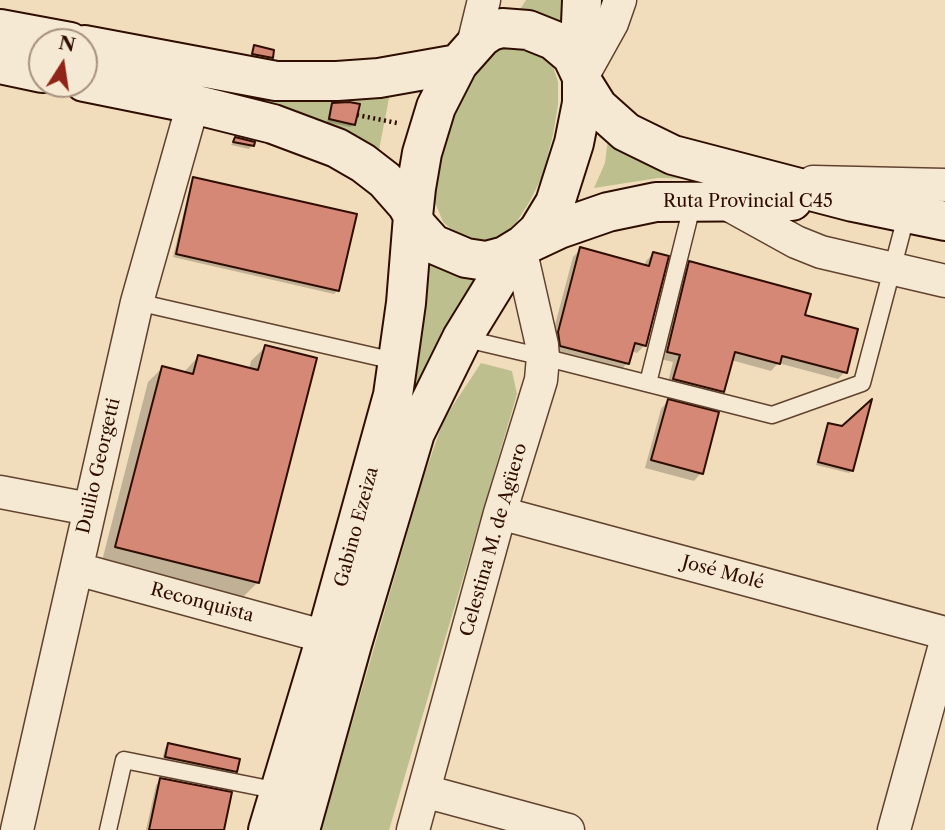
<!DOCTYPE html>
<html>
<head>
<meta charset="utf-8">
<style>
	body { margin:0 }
	#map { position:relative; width:945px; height:830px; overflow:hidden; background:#f1ddbb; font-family:"Libre Caslon Text",serif }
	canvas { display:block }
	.north { position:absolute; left:28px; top:28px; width:70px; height:70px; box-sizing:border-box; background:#f6e9d3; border:2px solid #a6917f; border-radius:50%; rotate:12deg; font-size:19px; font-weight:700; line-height:28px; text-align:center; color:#2f0e00 }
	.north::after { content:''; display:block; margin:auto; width:24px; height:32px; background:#8f2418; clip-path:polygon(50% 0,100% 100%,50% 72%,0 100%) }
</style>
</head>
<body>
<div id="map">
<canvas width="945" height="830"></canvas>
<div class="north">N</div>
</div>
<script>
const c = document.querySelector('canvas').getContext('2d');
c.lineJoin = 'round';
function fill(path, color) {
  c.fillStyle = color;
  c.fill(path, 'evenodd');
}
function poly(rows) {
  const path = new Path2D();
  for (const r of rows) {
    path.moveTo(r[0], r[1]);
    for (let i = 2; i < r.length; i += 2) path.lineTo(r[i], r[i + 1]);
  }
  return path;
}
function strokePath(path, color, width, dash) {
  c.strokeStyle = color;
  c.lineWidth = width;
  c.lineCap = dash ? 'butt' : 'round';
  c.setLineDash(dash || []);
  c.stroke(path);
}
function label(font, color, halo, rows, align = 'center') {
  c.font = font + ' "Libre Caslon Text",serif';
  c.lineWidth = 5;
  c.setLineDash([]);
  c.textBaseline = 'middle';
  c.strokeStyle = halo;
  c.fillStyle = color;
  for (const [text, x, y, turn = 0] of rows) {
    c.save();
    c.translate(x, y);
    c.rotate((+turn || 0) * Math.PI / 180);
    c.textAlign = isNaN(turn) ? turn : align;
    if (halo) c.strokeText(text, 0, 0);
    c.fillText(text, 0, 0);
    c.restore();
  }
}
const green = poly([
	[526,0,567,0,563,31,519,11],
	[504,46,537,50,552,63,558,82,558,105,553,135,542,177,530,201,516,223,505,234,488,240,471,240,455,233,443,222,434,200,435,163,448,114,486,54],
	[246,84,390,93,379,150,373,151,242,101],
	[609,130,700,179,658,178,594,188,605,163],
	[427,260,448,273,479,281,404,412],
	[481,363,512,371,517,394,389,830,321,830,424,476,444,419]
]);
const shadow = poly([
	[255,47,271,57,268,61,250,57],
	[333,105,354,124,350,127,327,122,330,108],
	[235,139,252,145,249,149,231,145],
	[194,179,337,291,334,294,173,257,191,182],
	[581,249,644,266,646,261,653,254,645,345,637,353,631,351,628,363,620,370,554,353,551,340,573,257],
	[690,263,803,316,845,372,838,379,778,363,771,371,731,360,723,391,715,399,667,386,673,362,660,359,682,271],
	[265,347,258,582,243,597,102,561,148,382,162,368,183,373,198,357,249,369,251,361],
	[668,401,701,473,694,481,645,468,661,409],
	[829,425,852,470,849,473,816,465,826,428],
	[168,745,235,771,232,774,162,760,165,748],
	[161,780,222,830,146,830,156,785]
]);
const building = poly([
	[254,45,274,50,273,58,252,54,254,45],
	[349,102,360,104,355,125,329,119,332,103,349,102],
	[235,137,255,142,254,146,233,142,235,137],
	[193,177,357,214,339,291,176,254,193,177],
	[580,247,649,266,653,252,669,256,646,346,635,343,629,364,560,346,558,332,580,247],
	[689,261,811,294,805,315,858,329,847,373,782,356,780,364,735,352,724,392,673,379,680,355,667,352,689,261],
	[265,345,317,358,259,583,115,547,162,366,193,374,198,355,258,370,265,345],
	[668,399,719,412,703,474,651,460,668,399],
	[872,399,853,471,818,462,828,423,842,426,872,399],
	[168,743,240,759,237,772,165,757,168,743],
	[160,778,232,792,224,830,149,830,160,778]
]);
const path = poly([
	[357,115,397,123]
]);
const service = poly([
	[137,302,399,362],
	[462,338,543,357,772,415,862,383,907,213],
	[648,383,693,202],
	[108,830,124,760,279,791]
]);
const minor = poly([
	[473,45,484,0],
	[582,77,612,23,620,0],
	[813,182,945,185],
	[720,200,796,242,821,252,945,281],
	[0,492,89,509],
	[500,513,945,633],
	[77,569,326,637],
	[424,791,568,830],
	[17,830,137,302,193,104],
	[413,830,500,513,541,380,543,357,542,345,520,248],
	[894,830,945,645]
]);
const secondary = poly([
	[0,29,70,42],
	[84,45,276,81,337,81,379,78,458,64],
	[0,64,42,73],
	[579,71,582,0],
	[84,82,193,104,273,124,337,148,363,163,385,180,407,205,413,216,416,225,433,244,466,258,486,261,505,256,523,245,538,231,555,203,574,143,582,103,582,77,572,56,553,40,528,30,502,28,491,31,482,37,458,64,436,107,422,153,416,188,413,216,406,303,393,395,326,637,268,830],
	[583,83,598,107,626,132,673,155,853,202,945,221],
	[527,244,559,229,608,212,656,202,792,201],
	[300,830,352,644,415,433,462,338,516,250]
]);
const streetNames = [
	["Ruta Provincial C45",748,202],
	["Duilio Georgetti",99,466,-77],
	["Gabino Ezeiza",357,527,-75],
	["Celestina M. de Agüero",494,540,-74],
	["José Molé",723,573,15],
	["Reconquista",202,603,15]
];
fill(green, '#bdc08e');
fill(shadow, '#0003');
fill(building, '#d58876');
strokePath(building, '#2f0e00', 2);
strokePath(service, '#60422f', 19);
strokePath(minor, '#60422f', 35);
strokePath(secondary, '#2f0e00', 42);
strokePath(path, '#2f0e00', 4.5, [2, 3.5]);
strokePath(service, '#f6e9d3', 16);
strokePath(minor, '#f6e9d3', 32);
strokePath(secondary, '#f6e9d3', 38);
label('18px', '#2f0e00', '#f6e9d3', streetNames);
</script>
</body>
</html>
